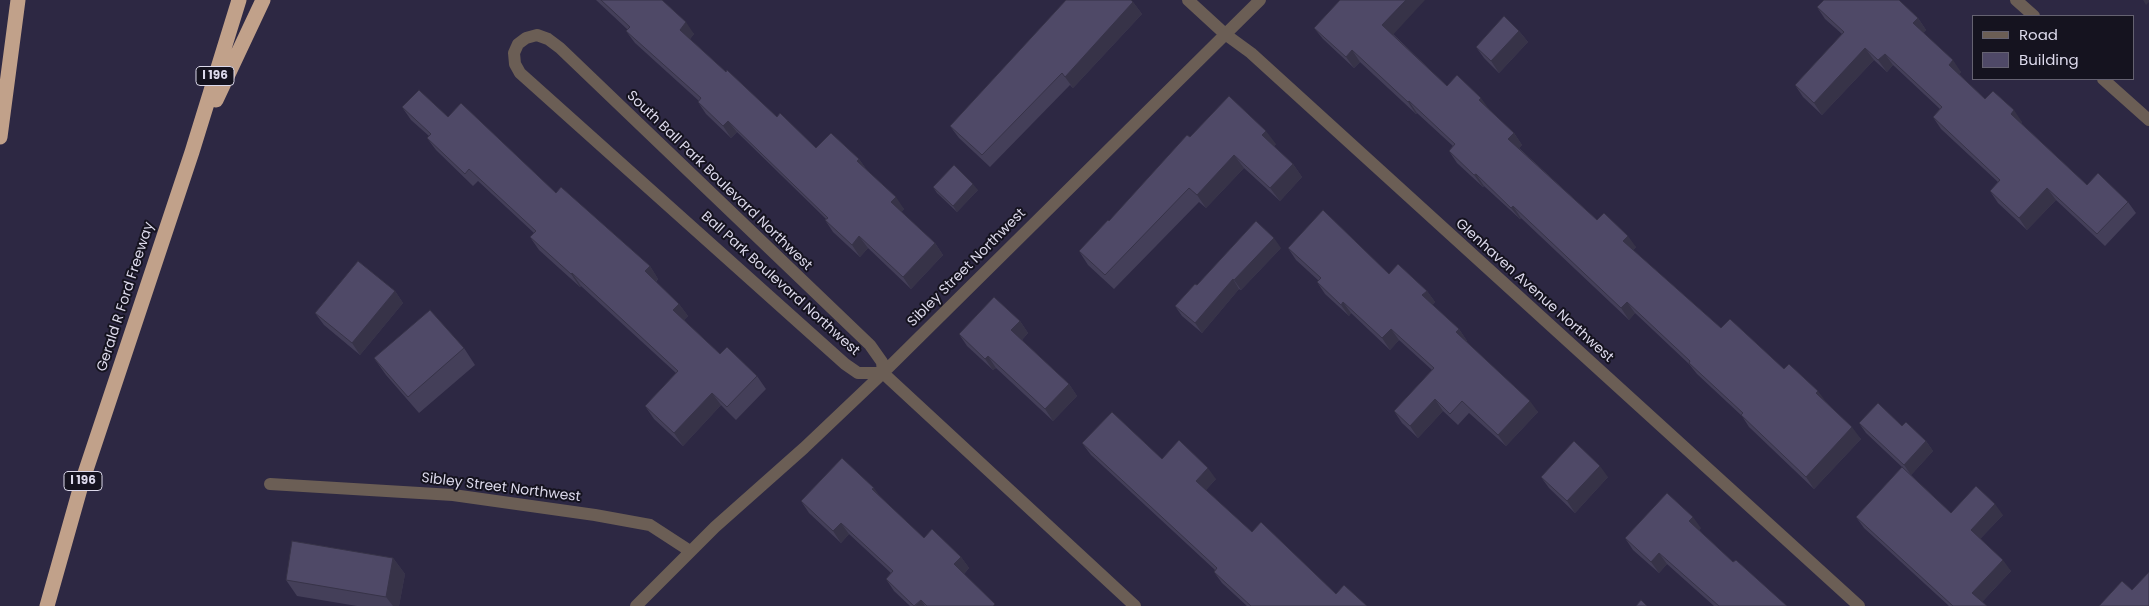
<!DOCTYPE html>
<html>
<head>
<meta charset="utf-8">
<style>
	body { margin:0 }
	#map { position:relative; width:2149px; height:606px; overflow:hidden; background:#2d2843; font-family:Poppins,sans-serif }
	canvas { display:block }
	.legend { position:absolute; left:1972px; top:15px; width:162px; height:65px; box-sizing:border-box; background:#15131f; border:1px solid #656271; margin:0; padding:6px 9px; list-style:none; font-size:15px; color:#dcd9eb }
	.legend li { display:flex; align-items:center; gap:10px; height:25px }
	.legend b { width:25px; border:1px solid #656271 }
</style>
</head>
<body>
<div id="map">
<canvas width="2149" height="606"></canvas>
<ul class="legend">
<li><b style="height:6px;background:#6b5e55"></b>Road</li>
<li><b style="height:14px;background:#4f4967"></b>Building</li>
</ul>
</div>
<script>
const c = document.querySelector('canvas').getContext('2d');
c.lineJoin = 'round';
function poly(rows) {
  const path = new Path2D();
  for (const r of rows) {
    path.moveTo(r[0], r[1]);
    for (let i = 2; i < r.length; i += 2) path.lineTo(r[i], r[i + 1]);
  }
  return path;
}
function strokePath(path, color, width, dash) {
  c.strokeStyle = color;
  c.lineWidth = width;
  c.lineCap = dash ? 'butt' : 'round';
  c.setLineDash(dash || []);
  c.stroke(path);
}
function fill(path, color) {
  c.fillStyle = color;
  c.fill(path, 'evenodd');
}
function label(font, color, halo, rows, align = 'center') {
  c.font = font + ' Poppins,sans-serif';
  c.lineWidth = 4;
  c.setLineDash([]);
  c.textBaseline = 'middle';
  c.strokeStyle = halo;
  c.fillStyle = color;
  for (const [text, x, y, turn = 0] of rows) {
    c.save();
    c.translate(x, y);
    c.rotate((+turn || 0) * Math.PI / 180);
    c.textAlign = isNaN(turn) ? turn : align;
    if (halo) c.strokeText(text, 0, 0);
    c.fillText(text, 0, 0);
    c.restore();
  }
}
const minor = poly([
	[1188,0,1225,34,1251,53,1859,606],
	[2016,0,2034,16],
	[2103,79,2149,120],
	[883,373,882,362,870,345,560,48,548,39,537,35,526,38,518,44,514,53,515,64,520,73,845,364,858,373,883,373,1135,606],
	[270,484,453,495,595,515,650,525,690,551],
	[636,606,715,527,804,448,883,373,1260,0]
]);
const highway = poly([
	[216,100,263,0],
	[0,137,18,0],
	[47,606,82,482,192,152,239,0]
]);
const wall = poly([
	[596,0,662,0,694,34,690,39,726,72,777,117,816,148,859,159,866,169,904,209,901,212,935,243,943,255,911,289,868,248,860,257,833,232,825,220,826,219,737,132,731,138,706,114,698,102,699,101,635,43,626,31,628,30],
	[1133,2,1142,14,1073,88,1070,85,990,167,959,138,950,126],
	[1817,7,1918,18,1926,30,1923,33,1961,72,1959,74,1985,99,2022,122,2021,123,2087,185,2128,202,2136,213,2105,246,2056,200,2027,230,1998,203,1990,191,1998,182,1941,129,1933,117,1940,109,1893,65,1887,72,1874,60,1822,115,1803,97,1795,85,1842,34,1825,19],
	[1314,28,1393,34,1447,86,1489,109,1489,110,1514,133,1522,145,1519,148,1597,220,1636,247,1633,250,1721,328,1784,369,1826,402,1861,439,1814,489,1749,427,1742,416,1697,374,1689,364,1635,313,1629,320,1521,218,1520,219,1484,186,1483,187,1457,163,1449,151,1453,146,1417,113,1416,114,1360,62,1354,68,1323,39],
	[1519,31,1528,42,1499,73,1484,58,1476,47],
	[402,107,448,117,556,193,650,266,658,279,656,282,679,304,688,316,684,320,720,354,757,376,766,389,736,420,721,405,683,446,654,419,645,406,676,373,581,286,580,287,539,250,530,237,534,233,478,181,473,186,436,150,427,138,429,136,411,120],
	[1190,137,1276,144,1274,146,1293,164,1302,177,1280,201,1244,168,1206,208,1199,202,1114,289,1088,265,1079,251,1109,221],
	[933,187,978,190,957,212,937,193],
	[1281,248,1241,290,1239,289,1202,333,1182,316,1175,306,1197,285],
	[1288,248,1389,274,1427,291,1435,302,1432,305,1459,329,1467,341,1466,341,1538,412,1506,446,1469,413,1458,425,1443,411,1418,438,1402,423,1394,411,1432,370,1399,340,1390,350,1351,313,1349,316,1325,294,1317,282,1319,281,1296,260],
	[395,291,403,303,360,355,324,325,315,313],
	[1020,321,1028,333,1022,340,1069,384,1077,396,1053,421,996,368,993,370,967,346,959,334],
	[464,348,475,365,419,413,386,375,374,358],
	[1859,423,1902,426,1926,441,1933,451,1911,475,1951,513,2003,515,1980,539,2011,571,1982,602,1987,606,1949,606,1864,528,1856,517,1902,467,1866,433],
	[1082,443,1162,459,1216,479,1206,490,1252,532,1336,594,1367,606,1247,606,1222,583,1214,572,1215,570,1091,455],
	[1541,477,1608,477,1575,513,1549,488],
	[881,498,924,538,961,557,969,568,964,574,993,606,910,606,894,591,886,579,891,573,849,534,841,543,809,513,801,501],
	[1701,528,1699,530,1733,562,1787,606,1714,606,1667,564,1659,573,1633,550,1625,538],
	[393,558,405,574,399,606,357,606,297,596,286,580]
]);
const shadedWall = poly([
	[1406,0,1425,0,1391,37,1382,25],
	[2143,0,2149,0,2149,2,2146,5],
	[1133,2,1142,14,1073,88,1065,77],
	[1918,18,1926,30,1921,35,1913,23],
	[686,22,694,34,688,41,680,30],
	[1519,31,1528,42,1499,73,1491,61],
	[1865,48,1874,60,1822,115,1814,103],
	[1352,50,1360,62,1354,68,1346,57],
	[1885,54,1893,65,1887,72,1878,60],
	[1953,60,1961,72,1957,76,1949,65],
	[1481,98,1489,109,1487,112,1479,100],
	[1409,101,1417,113,1416,114,1408,102],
	[2014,110,2022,122,2019,125,2011,114],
	[728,121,737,132,731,138,723,126],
	[1266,131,1276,144,1272,149,1262,135],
	[1514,133,1522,145,1517,151,1508,139],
	[1234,155,1244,168,1206,208,1197,195],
	[859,159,867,170,857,161],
	[1293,164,1302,177,1280,201,1270,188],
	[1476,174,1484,186,1483,187,1474,175],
	[973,184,978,190,957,212,953,206],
	[2047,188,2056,200,2027,230,2019,218],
	[896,197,904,209,899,214,891,202],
	[1513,206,1521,218,1520,219,1511,208],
	[859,236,868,248,860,257,852,245],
	[1628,236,1636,247,1631,252,1623,241],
	[1274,238,1281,248,1241,290,1234,280],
	[935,243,943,255,911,289,903,277],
	[650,266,658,279,653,284,645,271],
	[572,273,581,286,580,287,571,274],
	[1233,279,1239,289,1202,333,1195,323],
	[395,291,403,303,360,355,352,343],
	[1427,291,1435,302,1430,307,1422,295],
	[1343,302,1351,313,1349,316,1341,305],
	[1627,302,1635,313,1629,320,1621,308],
	[679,304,688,316,682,322,673,310],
	[1020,321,1028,333,1020,342,1011,330],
	[1391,329,1399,340,1390,350,1382,338],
	[1459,329,1467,341,1464,344,1456,332],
	[988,356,996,368,993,370,985,359],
	[1069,384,1077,396,1053,421,1045,409],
	[1818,391,1826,402,1816,393],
	[712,393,721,405,683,446,674,433],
	[1435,399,1443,411,1418,438,1410,426],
	[1530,401,1538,412,1506,446,1498,435],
	[1852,427,1861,439,1814,489,1806,477],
	[1926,441,1933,451,1911,475,1904,465],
	[1600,466,1608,477,1575,513,1567,501],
	[1208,468,1216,479,1204,492,1196,481],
	[874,488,882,499,872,489],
	[1995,504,2003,515,1978,541,1971,530],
	[1693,517,1701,528,1697,532,1689,521],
	[841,523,849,534,841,543,833,531],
	[1659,553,1667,564,1659,573,1651,562],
	[961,557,969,568,962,576,954,564],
	[393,558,405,574,399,606,393,606,386,597],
	[2003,560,2011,571,1980,604,1972,593],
	[921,600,925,606,915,606]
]);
const building = poly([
	[601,0,662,0,686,22,680,30,726,72,727,70,777,117,780,113,816,148,831,133,859,159,857,161,896,197,891,202,935,243,903,277,859,236,852,245,825,220,828,218,728,121,723,126,698,102,701,98,626,31,630,27,601,0],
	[1066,0,1131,0,1133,2,1065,77,1062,73,982,155,950,126,1066,0],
	[1340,0,1406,0,1382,25,1447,86,1457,75,1481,98,1479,100,1514,133,1508,139,1597,220,1604,213,1628,236,1623,241,1721,328,1730,319,1784,369,1789,364,1818,391,1816,393,1852,427,1806,477,1741,415,1743,413,1689,363,1690,361,1627,302,1621,308,1513,206,1511,208,1476,174,1474,175,1449,151,1455,144,1409,101,1408,102,1352,50,1346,57,1314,28,1340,0],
	[1824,0,1899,0,1918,18,1913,23,1953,60,1949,65,1985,99,1993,91,2014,110,2011,114,2087,185,2098,173,2128,202,2097,234,2047,188,2019,218,1990,191,2000,180,1933,117,1942,107,1885,54,1878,60,1865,48,1814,103,1795,85,1844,32,1817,7,1824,0],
	[1504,16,1519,31,1491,61,1476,47,1504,16],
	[419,90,448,117,461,103,556,193,561,187,650,266,645,271,679,304,673,310,720,354,727,347,757,376,727,407,712,393,674,433,645,406,678,371,572,273,571,274,530,237,536,231,469,169,465,174,427,138,431,134,402,107,419,90],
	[1229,96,1266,131,1262,135,1293,164,1270,188,1234,155,1197,195,1189,188,1105,275,1079,251,1108,220,1109,221,1187,135,1190,137,1229,96],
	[954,165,973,184,953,206,933,187,954,165],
	[1323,210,1389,274,1398,264,1427,291,1422,295,1459,329,1456,332,1530,401,1498,435,1462,401,1450,414,1435,399,1410,426,1394,411,1434,368,1391,329,1382,338,1343,302,1341,305,1317,282,1321,278,1288,248,1323,210],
	[1256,221,1274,238,1234,280,1233,279,1195,323,1175,306,1195,284,1197,285,1256,221],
	[358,261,395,291,352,343,315,313,358,261],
	[994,297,1020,321,1011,330,1069,384,1045,409,988,356,985,359,959,334,994,297],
	[430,310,464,348,408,397,374,358,430,310],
	[1878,403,1902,426,1906,422,1926,441,1904,465,1859,423,1878,403],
	[1112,412,1162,459,1179,440,1208,468,1196,481,1252,532,1261,522,1336,594,1344,585,1367,606,1251,606,1214,572,1217,568,1082,443,1112,412],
	[1574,441,1600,466,1567,501,1541,477,1574,441],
	[842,458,874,488,872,489,924,538,932,529,961,557,954,564,995,604,993,606,927,606,921,600,914,606,886,579,893,571,841,523,833,531,801,501,842,458],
	[1902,467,1951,513,1976,486,1995,504,1971,530,2003,560,1972,593,1987,606,1953,606,1856,517,1902,467],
	[1667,493,1693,517,1689,521,1733,562,1736,560,1787,606,1719,606,1659,553,1651,562,1625,538,1667,493],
	[292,541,393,558,386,597,286,580,292,541],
	[2149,572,2149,606,2099,606,2122,581,2132,590,2149,572],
	[1641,600,1647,606,1636,606,1641,600]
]);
const shields = [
	[215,76,38],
	[83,481,38]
];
const shieldNames = [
	["I 196",215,76],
	["I 196",83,481]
];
const streetNames = [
	["South Ball Park Boulevard Northwest",719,181,44],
	["Sibley Street Northwest",967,268,-45],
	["Ball Park Boulevard Northwest",780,284,42],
	["Glenhaven Avenue Northwest",1534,291,42],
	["Gerald R Ford Freeway",126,297,-72],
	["Sibley Street Northwest",501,488,7]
];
strokePath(minor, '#6b5e55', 12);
strokePath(highway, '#c1a18a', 15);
fill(wall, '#443f59');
fill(shadedWall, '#373348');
fill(building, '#4f4967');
strokePath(building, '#373348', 1);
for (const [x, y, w] of shields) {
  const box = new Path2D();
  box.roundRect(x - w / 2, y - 9.5, w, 19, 4);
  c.fillStyle = '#15131f';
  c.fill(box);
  strokePath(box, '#dcd9eb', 1);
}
label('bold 12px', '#dcd9eb', null, shieldNames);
label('14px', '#dcd9eb', '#15131f', streetNames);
</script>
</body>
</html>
